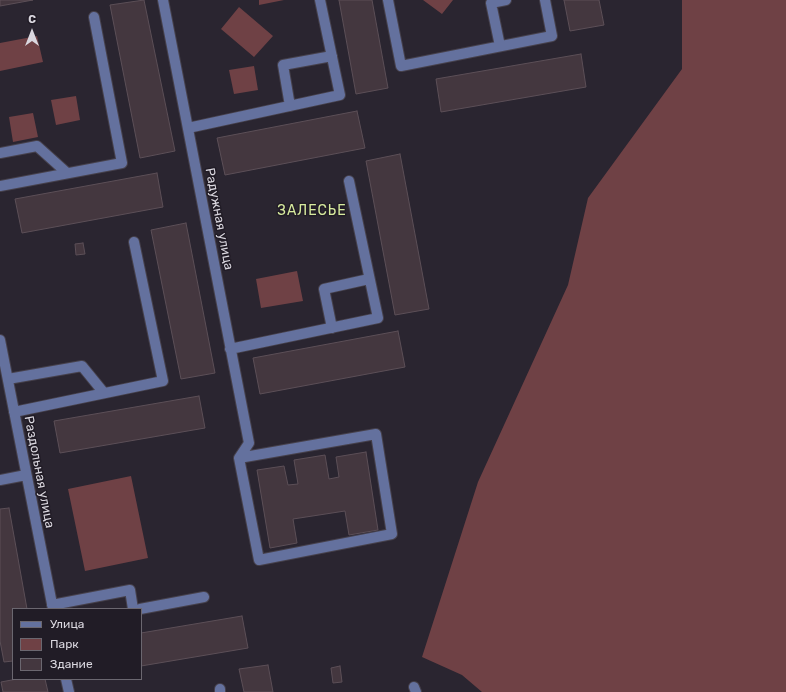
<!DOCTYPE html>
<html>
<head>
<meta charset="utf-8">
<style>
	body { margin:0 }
	#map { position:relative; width:786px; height:692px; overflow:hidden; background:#2a2530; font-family:Rubik,sans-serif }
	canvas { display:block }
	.legend { position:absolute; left:12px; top:608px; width:130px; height:72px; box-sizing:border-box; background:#211c26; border:1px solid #6b6770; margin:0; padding:5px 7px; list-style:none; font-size:12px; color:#dad7df }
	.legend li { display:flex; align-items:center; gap:8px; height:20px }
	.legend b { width:20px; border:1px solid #6b6770 }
	.north { position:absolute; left:12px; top:12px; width:40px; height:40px; -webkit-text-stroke:3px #211c26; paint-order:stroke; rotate:0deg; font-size:11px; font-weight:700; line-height:16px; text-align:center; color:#dad7df }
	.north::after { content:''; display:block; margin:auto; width:14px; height:18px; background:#dad7df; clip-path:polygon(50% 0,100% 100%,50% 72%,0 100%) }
</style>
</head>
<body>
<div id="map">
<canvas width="786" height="692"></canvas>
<ul class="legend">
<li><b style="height:5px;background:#64719e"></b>Улица</li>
<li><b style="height:11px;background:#6f4145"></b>Парк</li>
<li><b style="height:11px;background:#44373f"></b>Здание</li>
</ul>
<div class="north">С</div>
</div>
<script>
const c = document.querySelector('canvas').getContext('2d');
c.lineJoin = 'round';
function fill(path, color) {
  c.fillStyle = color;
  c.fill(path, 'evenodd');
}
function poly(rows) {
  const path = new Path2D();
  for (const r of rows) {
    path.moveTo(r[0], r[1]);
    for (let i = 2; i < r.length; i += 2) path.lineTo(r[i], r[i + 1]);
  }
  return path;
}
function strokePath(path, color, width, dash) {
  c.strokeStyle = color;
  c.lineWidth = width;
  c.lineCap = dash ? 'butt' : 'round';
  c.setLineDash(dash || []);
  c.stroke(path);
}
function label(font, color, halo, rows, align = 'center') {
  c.font = font + ' Rubik,sans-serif';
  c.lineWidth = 3;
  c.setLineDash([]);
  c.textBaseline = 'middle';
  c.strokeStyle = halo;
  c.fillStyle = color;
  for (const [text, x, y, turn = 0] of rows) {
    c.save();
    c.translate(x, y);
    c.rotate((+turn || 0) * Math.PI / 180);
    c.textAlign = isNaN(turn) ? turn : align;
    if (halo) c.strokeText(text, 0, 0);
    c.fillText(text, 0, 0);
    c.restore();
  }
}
const green = poly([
	[259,0,284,0,259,5],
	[423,0,453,0,442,14],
	[682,0,786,0,786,692,482,692,462,675,422,657,478,482,568,285,588,198,682,69],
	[239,7,273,36,254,57,221,29],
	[37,36,43,62,0,71,0,43],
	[254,66,258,90,234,94,229,70],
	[76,96,80,120,56,125,51,100],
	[33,113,38,137,13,142,9,117],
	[297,271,303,301,261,308,256,279],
	[131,476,148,558,85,571,68,489]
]);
const building = poly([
	[0,0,33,0,0,6,0,0],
	[144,0,175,151,140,158,110,5,144,0],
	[339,0,372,0,388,88,356,94,339,0],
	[564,0,599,0,604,25,570,31,564,0],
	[581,54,586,87,441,112,436,79,581,54],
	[357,111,365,148,225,175,217,138,357,111],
	[400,154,429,309,395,315,366,161,400,154],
	[157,173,163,207,22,233,15,199,157,173],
	[186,223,215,373,181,379,151,230,186,223],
	[83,243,85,254,76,255,75,244,83,243],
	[398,331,405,367,260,394,253,358,398,331],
	[199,396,205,428,60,453,54,421,199,396],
	[366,452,378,530,349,535,345,511,293,519,297,543,270,548,257,470,284,466,288,485,298,484,294,460,325,455,329,479,339,477,336,457,366,452],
	[9,508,27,609,13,609,13,661,4,662,0,641,0,509,9,508],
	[242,616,248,648,141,666,141,633,242,616],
	[268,665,273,692,244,692,239,669,268,665],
	[340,666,342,682,333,683,331,668,340,666],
	[17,679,45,679,48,692,3,692,1,682,17,679]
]);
const minor = poly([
	[163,0,249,443,239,458,259,560,392,534,376,434,239,458],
	[388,0,401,66,552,36,545,0],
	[500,46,491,3,506,0],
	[290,106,283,65,332,56],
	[188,128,340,95,320,0],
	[0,153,37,146,67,173],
	[0,186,122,163,94,17],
	[332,328,324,289,369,279],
	[0,340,53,609],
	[230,349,378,318,349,181],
	[8,379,82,366,104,393],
	[14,412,163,381,134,242],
	[0,480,26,475],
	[52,605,130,590,133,609],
	[140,609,204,597],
	[66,679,69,692],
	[414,687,416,692],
	[220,689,220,692]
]);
const streetNames = [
	["Радужная улица",219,219,79],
	["Раздольная улица",39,472,79]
];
const neighbourhoodNames = [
	["ЗАЛЕСЬЕ",312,211]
];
fill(green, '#6f4145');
fill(building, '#44373f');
strokePath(building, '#5c4f57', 1);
strokePath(minor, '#46414c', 12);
strokePath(minor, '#64719e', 10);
label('13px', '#dad7df', '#211c26', streetNames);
c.letterSpacing = '1px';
label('14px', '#d7ea9e', '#211c26', neighbourhoodNames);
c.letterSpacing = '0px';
</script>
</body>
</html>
